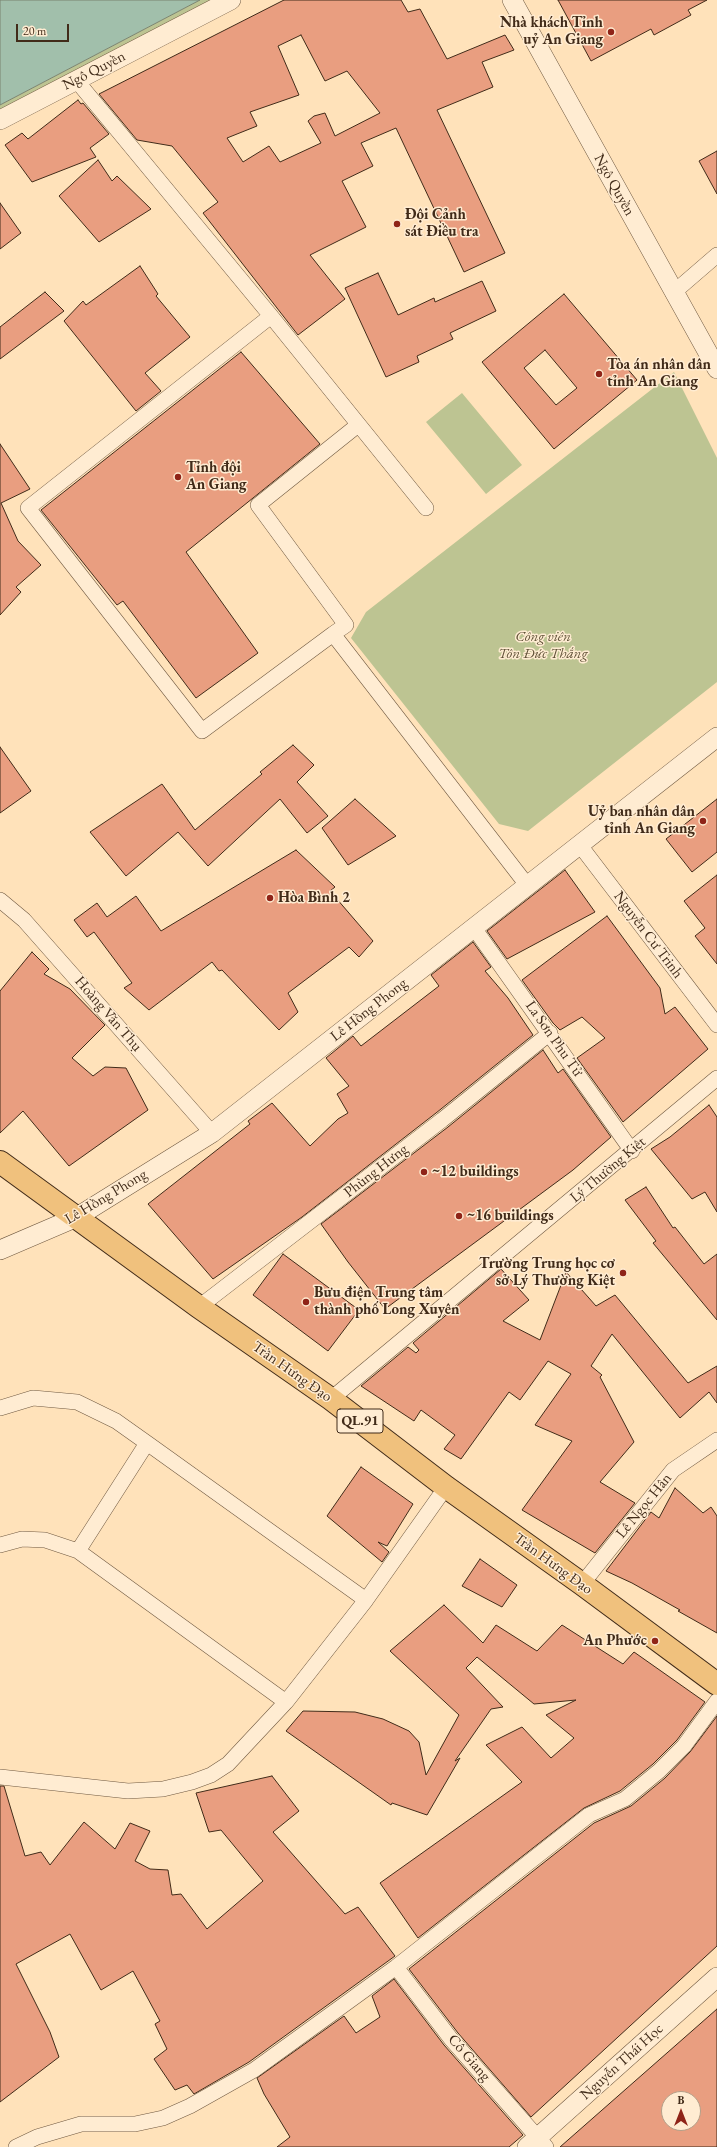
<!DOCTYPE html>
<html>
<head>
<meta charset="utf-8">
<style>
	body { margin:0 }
	#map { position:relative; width:717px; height:2147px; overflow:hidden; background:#ffe2ba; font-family:"EB Garamond",serif }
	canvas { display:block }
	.north { position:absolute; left:661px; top:2091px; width:40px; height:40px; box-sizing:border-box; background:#ffecd2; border:1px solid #b39f88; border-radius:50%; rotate:0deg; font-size:11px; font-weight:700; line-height:16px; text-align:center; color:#412b19 }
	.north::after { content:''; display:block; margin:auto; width:14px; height:18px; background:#8f2418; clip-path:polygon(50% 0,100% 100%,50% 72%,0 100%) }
	.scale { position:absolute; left:16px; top:24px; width:53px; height:18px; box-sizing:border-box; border:2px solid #412b19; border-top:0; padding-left:5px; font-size:12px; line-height:14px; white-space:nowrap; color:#412b19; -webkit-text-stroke:3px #ffecd2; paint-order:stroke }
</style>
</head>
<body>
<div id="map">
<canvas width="717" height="2147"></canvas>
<div class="north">B</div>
<div class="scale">20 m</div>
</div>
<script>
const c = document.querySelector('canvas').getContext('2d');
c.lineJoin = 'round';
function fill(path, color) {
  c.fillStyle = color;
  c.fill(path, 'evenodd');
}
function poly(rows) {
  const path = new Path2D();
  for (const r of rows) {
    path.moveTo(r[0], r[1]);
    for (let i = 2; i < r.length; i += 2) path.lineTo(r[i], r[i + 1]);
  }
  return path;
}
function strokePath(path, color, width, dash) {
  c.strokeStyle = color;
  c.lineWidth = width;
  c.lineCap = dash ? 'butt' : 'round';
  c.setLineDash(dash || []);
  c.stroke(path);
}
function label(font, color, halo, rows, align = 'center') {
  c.font = font + ' "EB Garamond",serif';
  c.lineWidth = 3;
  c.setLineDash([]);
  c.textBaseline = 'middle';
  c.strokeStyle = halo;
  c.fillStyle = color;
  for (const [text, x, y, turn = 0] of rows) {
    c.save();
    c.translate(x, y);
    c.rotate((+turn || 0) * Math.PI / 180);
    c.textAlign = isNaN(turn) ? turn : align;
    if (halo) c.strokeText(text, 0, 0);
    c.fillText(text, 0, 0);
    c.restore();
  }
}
const green = poly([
	[200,0,227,0,0,120,0,105],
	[674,372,717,458,717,682,528,831,499,824,351,638,366,612],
	[462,393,522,465,486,494,426,422]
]);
const water = poly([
	[0,0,200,0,0,105,0,0]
]);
const building = poly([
	[284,0,401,0,408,12,420,9,447,59,505,35,514,50,482,62,493,87,437,110,505,253,464,272,396,128,361,143,373,166,342,181,366,227,310,255,345,299,298,335,203,213,218,202,172,146,137,140,99,94,284,0],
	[301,35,325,81,347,71,380,113,335,136,325,113,314,116,308,121,321,143,280,162,269,146,243,162,227,138,257,126,250,112,299,95,278,46,301,35],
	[558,0,707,0,688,10,691,15,654,35,651,29,591,61,558,0],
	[78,100,81,104,83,103,109,134,90,148,96,157,32,182,5,145,22,133,28,139,78,100],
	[717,151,717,194,699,161,717,151],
	[98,160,112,181,117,176,151,209,99,242,59,196,98,160],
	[0,203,21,233,0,249,0,203],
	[140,266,158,294,156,296,190,337,145,373,161,391,136,411,64,321,83,301,86,305,140,266],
	[378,273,398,315,434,298,435,302,482,281,496,311,450,333,453,339,417,356,419,362,386,377,345,288,378,273],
	[45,292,64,311,0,359,0,327,45,292],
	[564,294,637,380,554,449,482,362,564,294],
	[545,350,577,388,556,405,524,368,545,350],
	[241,352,320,444,186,552,258,653,196,698,123,601,117,605,41,510,241,352],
	[0,444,30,489,1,503,18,541,41,565,16,587,21,592,0,615,0,444],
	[293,745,314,765,297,782,328,816,307,833,280,799,208,866,178,832,126,876,90,832,162,784,195,830,262,774,260,772,293,745],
	[0,747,31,791,0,813,0,747],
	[355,799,396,836,348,865,322,828,355,799],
	[717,799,717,852,692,872,666,839,717,799],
	[296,850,335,887,330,891,373,941,359,957,349,947,288,993,298,1012,279,1030,222,970,219,971,212,962,149,1010,124,988,132,983,94,932,87,937,74,920,97,903,107,917,136,896,161,931,296,850],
	[565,870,595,912,507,959,487,931,565,870],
	[717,875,717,964,695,936,705,928,684,901,717,875],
	[607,916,660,988,665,1014,675,1007,708,1049,623,1122,577,1058,605,1038,582,1017,560,1030,553,1023,522,980,607,916],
	[473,942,491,967,485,971,508,998,533,1035,436,1113,302,1217,213,1279,148,1204,250,1124,248,1121,272,1103,310,1146,338,1119,348,1113,337,1094,349,1086,326,1058,353,1036,361,1046,439,986,431,975,473,942],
	[32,952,49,969,44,974,70,989,105,1025,72,1058,93,1076,105,1067,126,1068,148,1110,69,1166,23,1111,0,1133,0,991,32,952],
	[543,1050,558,1073,563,1069,611,1137,573,1170,385,1309,348,1262,321,1224,448,1127,543,1050],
	[709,1105,717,1117,717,1212,705,1192,692,1199,651,1149,670,1137,709,1105],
	[646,1187,673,1228,675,1227,704,1264,717,1254,717,1320,653,1243,656,1241,625,1200,646,1187],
	[283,1254,359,1310,328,1351,253,1295,283,1254],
	[501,1269,529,1300,503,1321,540,1340,566,1272,596,1306,615,1295,688,1383,717,1366,717,1403,709,1392,680,1418,612,1334,591,1366,602,1375,600,1377,634,1442,600,1482,635,1503,595,1553,522,1510,572,1441,535,1425,571,1374,548,1361,520,1400,509,1392,461,1459,444,1449,455,1435,421,1410,414,1421,361,1386,408,1347,416,1353,419,1350,413,1343,501,1269],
	[361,1467,413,1504,387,1546,378,1542,389,1552,382,1562,327,1516,361,1467],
	[675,1488,703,1513,711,1507,717,1516,717,1633,678,1611,680,1610,632,1583,606,1571,651,1512,659,1518,675,1488],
	[480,1559,517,1585,502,1607,462,1586,480,1559],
	[444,1605,483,1643,496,1625,537,1651,562,1625,623,1664,634,1652,705,1702,677,1740,653,1764,620,1791,584,1808,418,1938,380,1883,522,1782,486,1745,522,1727,551,1758,574,1738,546,1715,576,1700,534,1704,477,1657,466,1668,503,1707,491,1709,455,1761,460,1758,427,1815,392,1803,391,1805,286,1731,303,1711,355,1712,383,1719,409,1731,419,1742,426,1775,459,1715,390,1651,444,1605],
	[717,1716,717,1946,531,2117,458,2033,409,1969,594,1823,631,1806,665,1778,690,1752,717,1716],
	[272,1776,299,1811,273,1832,345,1914,358,1907,395,1956,249,2062,194,2094,187,2085,175,2090,154,2059,167,2049,155,2024,160,2021,133,1971,101,1990,70,1934,16,1964,50,2032,59,2057,0,2102,0,1786,4,1786,25,1856,41,1852,50,1865,84,1822,115,1849,130,1823,150,1831,135,1861,150,1869,168,1870,172,1895,181,1894,207,1929,263,1881,221,1830,209,1832,196,1793,272,1776],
	[394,1979,444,2045,523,2135,509,2147,277,2147,290,2137,264,2094,257,2078,344,2016,356,2033,380,2017,372,1996,394,1979],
	[717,2009,717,2147,560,2147,717,2009],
	[669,2099,693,2099,693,2123,669,2123,669,2099]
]);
const minor = poly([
	[76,80,271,316,426,508],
	[673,293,717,255],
	[271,316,28,508,202,731,333,634,527,885],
	[333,634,346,625,258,505,358,425],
	[579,844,717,1025],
	[0,900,24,920,212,1133],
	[474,928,632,1151],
	[199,1307,442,1120,550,1033],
	[331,1399,717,1078],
	[0,1408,33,1398,77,1402,116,1421,147,1443],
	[0,1545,22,1539,45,1540,78,1551,286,1702,366,1600,446,1487],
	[78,1551,147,1443,366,1600],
	[582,1584,673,1470,717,1440],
	[0,1777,128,1791,163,1789,192,1782,211,1775,228,1764,286,1702],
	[396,1967,451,2039,546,2147],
	[16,2147,37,2137,81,2124,135,2124,163,2118,190,2106,254,2070,396,1967,589,1815,625,1799,659,1771,684,1746,717,1701]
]);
const tertiary = poly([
	[512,0,717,369],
	[0,120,231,0],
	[0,1250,77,1217,212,1133,717,737],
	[527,2147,717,1977]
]);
const trunk = poly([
	[0,1162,199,1307,331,1399,446,1487,582,1584,717,1684]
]);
const markers = [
	[611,32,4,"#8f2418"],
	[397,224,4,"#8f2418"],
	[599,374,4,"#8f2418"],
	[178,477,4,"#8f2418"],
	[703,821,4,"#8f2418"],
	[270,898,4,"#8f2418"],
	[424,1172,4,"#8f2418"],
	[459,1216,4,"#8f2418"],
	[623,1273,4,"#8f2418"],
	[306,1302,4,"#8f2418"],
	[655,1641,4,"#8f2418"]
];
const shields = [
	[360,1421,46]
];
const shieldNames = [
	["QL.91",360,1421]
];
const poiNames = [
	["Nhà khách Tỉnh",603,23,"right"],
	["uỷ An Giang",603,40,"right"],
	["Đội Cảnh",405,215],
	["sát Điều tra",405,232],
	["Tòa án nhân dân",607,365],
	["tỉnh An Giang",607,382],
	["Tỉnh đội",186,468],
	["An Giang",186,485],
	["Uỷ ban nhân dân",695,812,"right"],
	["tỉnh An Giang",695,829,"right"],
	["Hòa Bình 2",278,898],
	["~12 buildings",432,1172],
	["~16 buildings",467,1216],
	["Trường Trung học cơ",615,1264,"right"],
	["sở Lý Thường Kiệt",615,1281,"right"],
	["Bưu điện Trung tâm",314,1293],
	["thành phố Long Xuyên",314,1310],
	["An Phước",647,1641,"right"]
];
const streetNames = [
	["Ngô Quyền",94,71,-27],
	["Ngô Quyền",614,185,61],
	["Nguyễn Cư Trinh",648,935,53],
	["Lê Hồng Phong",369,1010,-38],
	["Hoàng Văn Thụ",108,1014,49],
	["La Sơn Phu Tử",554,1039,55],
	["Lý Thường Kiệt",608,1170,-40],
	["Phùng Hưng",376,1171,-38],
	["Lê Hồng Phong",106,1197,-31],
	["Trần Hưng Đạo",292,1372,35],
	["Lê Ngọc Hân",644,1506,-51],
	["Trần Hưng Đạo",553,1564,36],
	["Cô Giang",469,2058,49],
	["Nguyễn Thái Học",622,2062,-42]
];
const parkNames = [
	["Công viên",543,637],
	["Tôn Đức Thắng",543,654]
];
fill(green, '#bdc492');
fill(water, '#a1bfab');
strokePath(water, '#7b8471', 1);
fill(building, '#e99e80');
strokePath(building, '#412b19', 1);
strokePath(minor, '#705941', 16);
strokePath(tertiary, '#705941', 20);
strokePath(trunk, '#412b19', 24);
strokePath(minor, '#ffecd2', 15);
strokePath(tertiary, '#ffecd2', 19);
strokePath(trunk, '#f0c17d', 22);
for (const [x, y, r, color] of markers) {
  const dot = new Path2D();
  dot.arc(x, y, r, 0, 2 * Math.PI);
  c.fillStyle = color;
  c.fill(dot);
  strokePath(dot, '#ffecd2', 1.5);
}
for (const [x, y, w] of shields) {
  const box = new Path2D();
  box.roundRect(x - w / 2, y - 12, w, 24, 3);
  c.fillStyle = '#ffecd2';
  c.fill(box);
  strokePath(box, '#412b19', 1);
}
label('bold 14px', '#412b19', null, shieldNames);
label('bold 15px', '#412b19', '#ffecd2', poiNames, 'left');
label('15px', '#412b19', '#ffecd2', streetNames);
label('italic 15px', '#605137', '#ffecd2', parkNames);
</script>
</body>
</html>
